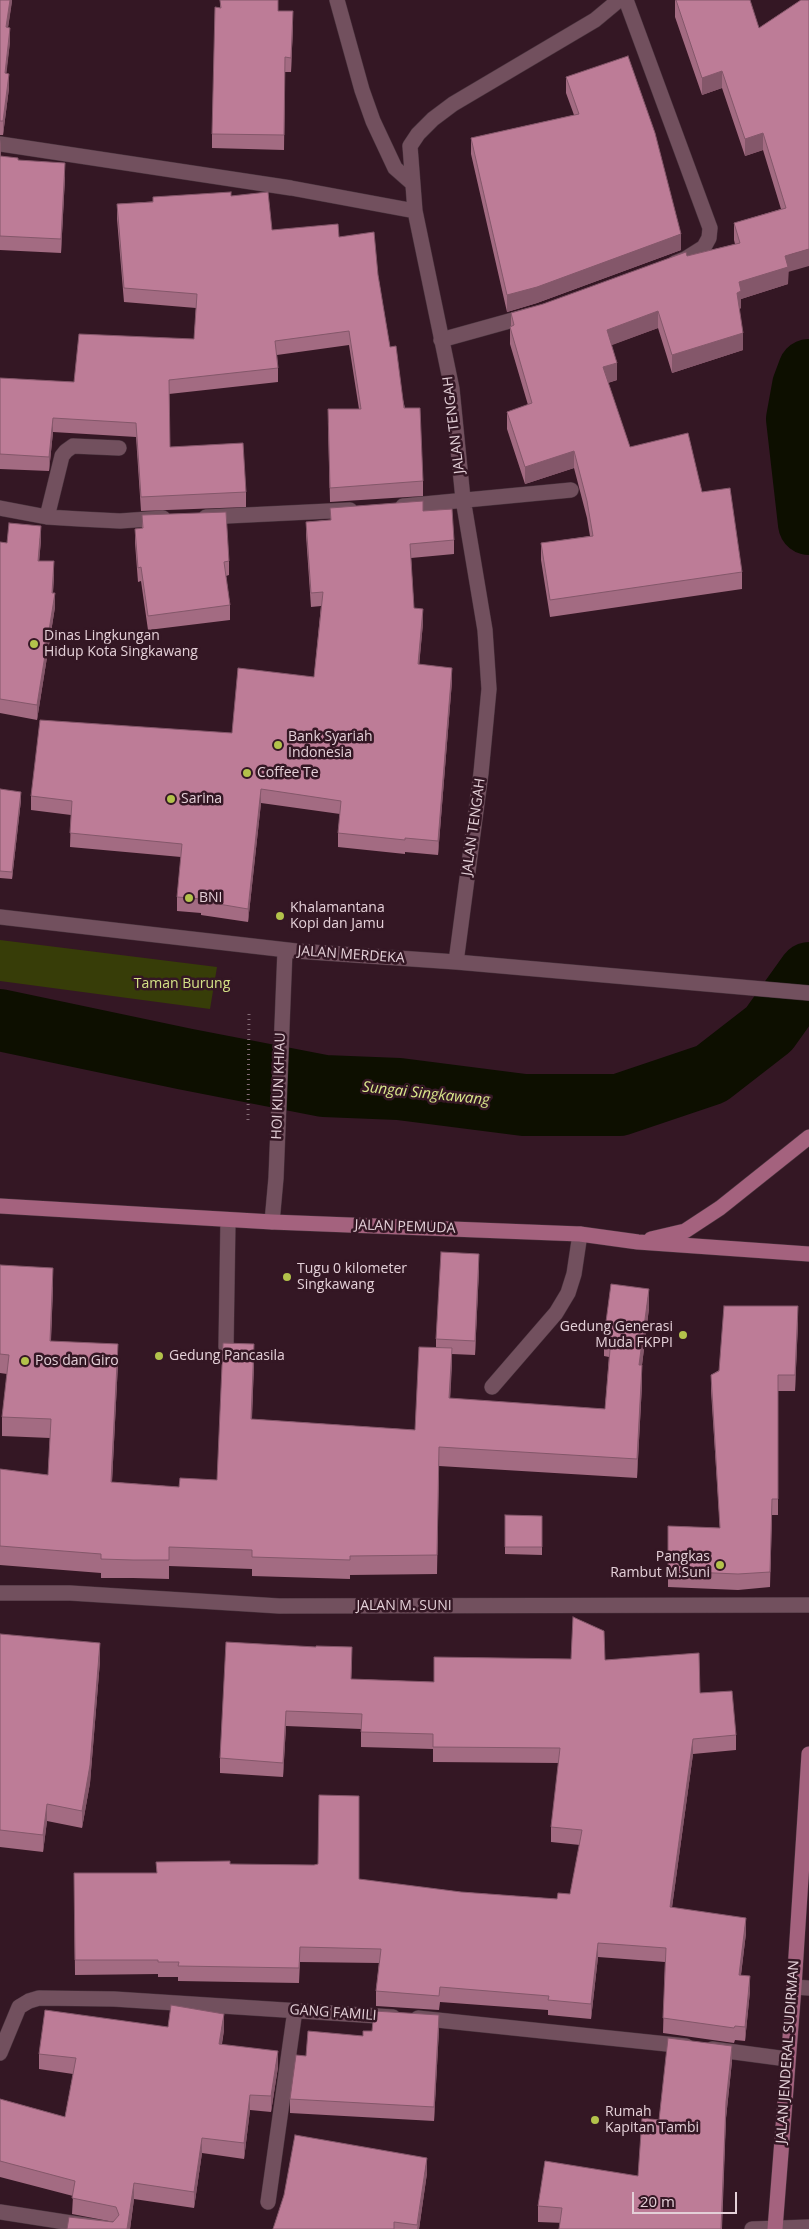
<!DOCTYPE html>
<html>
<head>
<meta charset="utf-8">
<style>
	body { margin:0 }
	#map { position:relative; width:809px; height:2229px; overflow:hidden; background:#341724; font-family:"Open Sans",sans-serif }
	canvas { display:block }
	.scale { position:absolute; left:632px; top:2192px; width:105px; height:22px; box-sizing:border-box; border:2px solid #e4d0d8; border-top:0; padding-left:6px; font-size:15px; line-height:18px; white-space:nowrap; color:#e4d0d8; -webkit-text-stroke:4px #341724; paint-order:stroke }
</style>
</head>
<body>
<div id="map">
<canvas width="809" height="2229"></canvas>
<div class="scale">20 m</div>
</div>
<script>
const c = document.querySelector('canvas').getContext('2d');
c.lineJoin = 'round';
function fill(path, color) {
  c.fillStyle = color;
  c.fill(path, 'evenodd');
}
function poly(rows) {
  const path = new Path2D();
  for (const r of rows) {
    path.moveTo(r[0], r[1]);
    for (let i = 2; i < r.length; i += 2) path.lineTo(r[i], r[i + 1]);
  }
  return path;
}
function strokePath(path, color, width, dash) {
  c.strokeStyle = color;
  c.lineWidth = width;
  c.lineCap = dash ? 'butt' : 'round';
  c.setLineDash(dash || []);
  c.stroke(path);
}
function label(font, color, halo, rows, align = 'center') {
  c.font = font + ' "Open Sans",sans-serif';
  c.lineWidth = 5;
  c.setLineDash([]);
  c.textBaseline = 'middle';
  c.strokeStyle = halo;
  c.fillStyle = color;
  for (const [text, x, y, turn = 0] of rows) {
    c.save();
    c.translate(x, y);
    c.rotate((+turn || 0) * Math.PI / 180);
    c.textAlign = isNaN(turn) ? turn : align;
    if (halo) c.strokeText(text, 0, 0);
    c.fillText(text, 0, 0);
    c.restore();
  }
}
const green = poly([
	[0,940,217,967,210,1009,0,981]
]);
const river = poly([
	[809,370,803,386,797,419,809,524],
	[0,1020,185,1059,324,1086,399,1089,524,1105,619,1105,711,1074,769,1029,809,973]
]);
const path = poly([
	[248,1120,249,1013]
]);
const minor = poly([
	[337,0,362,90,373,121,395,168,412,183],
	[626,0,710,228,709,238,704,247,685,259,675,263],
	[0,144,291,188,415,211],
	[441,340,531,315],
	[403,506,571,490],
	[0,508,47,517,80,519,120,521,163,518],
	[47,517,62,456,66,451,73,446,119,448],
	[206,517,350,510],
	[0,917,296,951,456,962,809,993],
	[456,962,481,773,489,689,485,630,463,499,452,389,415,211,410,146,418,134,433,119,453,104,595,20,619,0],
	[272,1222,276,1178,285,950],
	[226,1347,228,1220],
	[492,1387,556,1313,568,1293,574,1274,580,1234],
	[0,1593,70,1593,279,1606,809,1605],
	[794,1987,809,1988],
	[418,2018,686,2046],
	[712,2049,787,2059],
	[0,2053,19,2007,29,2001,39,1998,114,1999,393,2017],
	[268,2202,295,2010],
	[0,2212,110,2229],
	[752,2229,809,2227]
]);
const major = poly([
	[0,1206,272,1222,580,1234,638,1242,809,1254],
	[651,1239,685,1231,720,1208,809,1137],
	[775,2229,794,1987,809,1754]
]);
const wall = poly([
	[0,0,12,0,8,27,10,42,6,73,9,88,3,135,0,135],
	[220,0,278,0,278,11,293,25,291,72,285,72,284,150,212,148,212,134,220,8],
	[675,0,759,28,801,0,788,284,741,299,741,308,739,309,743,350,672,373,658,328,611,345,617,380,608,383,630,447,702,492,742,572,742,589,550,617,541,560,541,543,590,536,587,518,574,468,525,484,507,429,507,412,528,405,510,344,510,327,511,326,511,313,543,304,687,256,735,244,734,240,734,223,781,209,763,150,745,156,722,88,702,95,675,17],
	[566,77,681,250,537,303,507,312,471,154,471,138,574,115,566,93],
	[0,139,1,156,18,160,65,177,61,253,0,250],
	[231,196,272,230,339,237,378,275,390,347,423,481,423,496,330,502,328,423,359,409,349,345,277,355,278,368,278,382,169,394,170,447,246,492,246,507,141,511,136,437,53,432,49,471,0,469,0,378,74,382,194,339,196,308,124,302,117,219,117,204],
	[423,511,454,540,454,554,411,558,414,608,423,623,419,665,452,681,438,855,405,852,405,854,338,847,338,833,340,814,261,803,248,922,201,915,201,913,177,911,177,897,181,857,70,847,71,815,31,810,31,796,232,733,314,677,321,606,311,607,306,535,306,522],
	[142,515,229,561,229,575,226,576,230,605,230,620,148,630,141,581,138,582,135,543,135,529,142,528],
	[41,540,39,561,54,575,53,593,55,607,37,720,0,713,0,542,7,543],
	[0,789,21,800,12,879,0,878],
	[0,1265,53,1287,51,1341,118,1363,112,1482,179,1487,217,1480,254,1363,252,1419,415,1430,436,1348,436,1339,479,1269,475,1355,452,1354,450,1399,605,1409,609,1357,604,1356,604,1337,649,1308,642,1365,642,1384,637,1478,439,1466,437,1574,350,1575,350,1579,252,1576,252,1569,169,1566,169,1579,133,1578,101,1578,101,1573,0,1565,0,1469,48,1475,50,1438,2,1436,2,1417,7,1374,0,1373],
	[798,1322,795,1391,778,1391,778,1515,772,1515,770,1587,738,1590,668,1587,668,1526,720,1528,711,1391,711,1375],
	[505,1515,542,1516,542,1555,505,1554],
	[0,1634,100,1661,90,1783,82,1828,47,1821,43,1852,0,1847],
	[605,1660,700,1693,736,1735,736,1750,693,1754,672,1907,746,1933,741,1975,750,1991,745,2041,735,2040,734,2043,663,2033,665,1962,598,1957,591,2019,548,2015,548,2010,440,2002,439,2010,376,2006,376,1991,379,1963,300,1962,299,1983,178,1981,178,1977,158,1977,158,1974,75,1975,74,1873,156,1873,230,1864,461,1892,557,1899,570,1894,580,1845,551,1842,551,1827,559,1763,433,1762,433,1749,361,1747,361,1729,286,1726,283,1777,220,1773,220,1758,352,1661,351,1679,434,1682],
	[168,2027,224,2030,222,2044,278,2067,271,2112,250,2110,244,2159,202,2153,194,2208,134,2199,130,2229,67,2229,113,2222,114,2222,72,2214,73,2196,0,2177,0,2099,65,2117,73,2074,39,2069,39,2054],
	[439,2029,434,2121,290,2113,290,2099,306,2056,363,2036,372,2031],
	[732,2061,726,2118,722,2229,538,2222,538,2206,638,2176,659,2120],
	[427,2173,419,2229,273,2229]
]);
const shadedWall = poly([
	[10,0,12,0,12,2,6,41,6,27],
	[293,11,293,25,291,72,291,58],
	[10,28,10,42,5,87,5,73],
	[722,71,722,88,702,95,702,78],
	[9,74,9,88,3,135,3,121],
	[763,133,763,150,745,156,745,139],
	[1,139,1,154,0,161,0,147],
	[65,163,65,177,61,253,61,239],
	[681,234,681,250,537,303,507,312,507,295],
	[809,249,809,266,788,272,788,284,741,299,741,308,737,310,737,293,739,282,785,256],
	[658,311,658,328,607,347,607,330],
	[743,333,743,350,672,373,672,355],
	[617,363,617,380,603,384,603,367],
	[53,418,53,432,49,471,49,457],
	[574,451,574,468,525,484,525,467],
	[41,526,41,540,38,575,38,561],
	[54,561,54,575,52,607,52,593],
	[55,593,55,607,37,720,37,705],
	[423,609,423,623,418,678,418,664],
	[452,668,452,681,438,855,438,841],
	[261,789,261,803,248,922,248,909],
	[21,792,21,800,12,879,12,872],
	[479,1254,479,1269,475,1355,475,1341],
	[53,1268,53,1287,50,1360,50,1341],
	[649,1289,649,1308,642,1365,642,1384,637,1478,639,1365],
	[798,1306,798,1322,795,1391,795,1375],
	[118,1344,118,1363,111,1501,111,1482],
	[254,1344,254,1363,251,1438,251,1419],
	[452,1348,452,1367,449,1417,449,1398],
	[100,1643,100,1661,90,1783,82,1828,82,1811],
	[286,1711,286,1726,283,1777,283,1763],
	[693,1739,693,1754,670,1922,670,1907],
	[47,1804,47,1821,43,1852,43,1835],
	[746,1918,746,1933,739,1990,739,1975],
	[598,1943,598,1957,591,2019,591,2004],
	[750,1976,750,1991,745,2041,745,2027],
	[224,2014,224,2030,219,2059,219,2044],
	[439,2015,439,2029,434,2121,434,2107],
	[732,2046,732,2061,726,2118,721,2229,726,2102],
	[278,2051,278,2067,271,2112,271,2096],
	[250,2095,250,2110,244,2159,244,2143],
	[202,2138,202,2153,194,2208,194,2192],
	[427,2158,427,2173,419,2229,417,2229],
	[134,2183,134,2199,130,2229,127,2229]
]);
const building = poly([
	[0,0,10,0,6,27,10,28,5,73,9,74,3,121,0,121,0,0],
	[220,0,278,0,278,11,293,11,291,58,285,57,284,135,212,134,215,7,221,8,220,0],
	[676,0,750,0,759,28,801,0,809,0,809,249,785,256,788,267,739,282,741,291,737,293,743,333,672,355,658,311,607,330,617,363,603,367,630,447,688,433,702,492,730,488,742,572,550,600,541,543,593,536,587,501,574,451,525,467,507,412,532,403,510,327,514,325,511,313,543,304,686,252,687,256,740,243,734,223,786,208,763,133,745,139,722,71,702,78,676,0],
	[628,56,655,133,681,234,537,287,507,295,471,138,579,114,566,77,628,56],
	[0,156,18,158,18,160,65,163,61,239,0,236,0,156],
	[231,192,231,196,268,192,272,230,338,224,339,237,374,232,378,275,390,347,396,346,404,408,420,408,423,481,330,488,328,409,361,409,349,331,275,341,278,368,169,380,170,447,243,443,246,492,141,497,136,423,53,418,49,457,0,454,0,378,74,382,79,334,194,339,197,294,124,288,117,204,153,202,153,197,231,192],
	[423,501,423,511,452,509,454,540,410,544,414,608,423,609,418,664,452,668,438,841,405,838,405,840,338,833,341,801,261,789,248,909,201,901,201,899,177,897,182,844,70,833,72,801,31,796,40,720,232,733,238,668,314,677,323,592,311,593,306,522,331,520,330,508,423,501],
	[226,512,229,561,224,562,230,605,148,616,141,567,138,568,135,529,143,528,142,515,226,512],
	[9,523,41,526,38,561,54,561,52,593,55,593,37,705,0,699,0,542,7,543,9,523],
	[0,789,21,792,12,872,0,871,0,789],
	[441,1252,479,1254,475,1341,436,1339,441,1252],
	[0,1265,53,1268,50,1341,118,1344,111,1482,179,1487,180,1478,217,1480,223,1343,254,1344,251,1419,415,1430,419,1347,452,1348,449,1398,605,1409,611,1338,604,1337,611,1284,649,1289,639,1365,642,1365,637,1459,439,1447,437,1555,350,1556,350,1560,252,1557,252,1550,169,1547,169,1560,133,1560,101,1559,101,1554,0,1546,0,1469,48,1475,51,1419,2,1417,9,1355,0,1354,0,1265],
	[724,1306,798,1306,795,1375,778,1375,778,1499,772,1499,770,1572,738,1574,668,1571,668,1526,720,1528,711,1375,719,1371,724,1306],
	[505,1515,542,1516,542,1547,505,1547,505,1515],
	[573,1617,604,1631,605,1660,699,1653,700,1693,732,1691,736,1735,693,1739,670,1907,746,1918,739,1975,750,1976,745,2027,735,2026,734,2028,663,2018,666,1948,598,1943,591,2004,548,2000,549,1996,440,1987,439,1996,376,1991,381,1949,300,1947,299,1968,178,1966,179,1962,158,1962,158,1960,75,1960,74,1873,157,1873,156,1862,230,1861,230,1864,314,1865,318,1864,319,1795,359,1796,359,1879,461,1892,557,1899,558,1893,570,1894,582,1830,551,1827,560,1748,433,1747,433,1734,361,1732,362,1714,286,1711,283,1763,220,1758,226,1642,316,1647,316,1646,352,1647,351,1679,434,1682,434,1657,571,1659,573,1617],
	[0,1634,100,1643,90,1765,82,1811,47,1804,43,1835,0,1830,0,1634],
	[171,2005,224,2014,219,2044,278,2051,271,2096,250,2095,244,2143,202,2138,194,2192,134,2183,127,2229,67,2229,69,2217,113,2222,119,2215,116,2207,72,2198,75,2181,0,2161,0,2099,65,2117,76,2058,39,2054,45,2010,168,2027,171,2005],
	[374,2011,439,2015,434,2107,290,2099,296,2055,306,2056,308,2031,363,2036,363,2031,372,2031,374,2011],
	[668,2038,732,2046,726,2102,721,2229,559,2229,562,2208,538,2206,545,2161,638,2176,642,2118,659,2120,668,2038],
	[295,2135,427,2158,417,2225,394,2222,394,2229,273,2229,284,2195,295,2135]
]);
const markers = [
	[34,644,5,"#b3c24b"],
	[278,745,5,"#b3c24b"],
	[247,773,5,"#b3c24b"],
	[171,799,5,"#b3c24b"],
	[189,898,5,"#b3c24b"],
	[280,916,5,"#b3c24b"],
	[287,1277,5,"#b3c24b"],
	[683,1335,5,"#b3c24b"],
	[159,1356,5,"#b3c24b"],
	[25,1361,5,"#b3c24b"],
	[720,1565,5,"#b3c24b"],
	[595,2120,5,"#b3c24b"]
];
const streetNames = [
	["JALAN TENGAH",454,425,-97],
	["JALAN TENGAH",474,827,-82],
	["JALAN MERDEKA",351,955,4],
	["HOI KIUN KHIAU",279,1086,-88],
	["JALAN PEMUDA",405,1227,2],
	["JALAN M. SUNI",404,1606],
	["GANG FAMILI",333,2013,4],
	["JALAN JENDERAL SUDIRMAN",788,2052,-86]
];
const poiNames = [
	["Dinas Lingkungan",44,636],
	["Hidup Kota Singkawang",44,652],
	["Bank Syariah",288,737],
	["Indonesia",288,753],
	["Coffee Te",257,773],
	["Sarina",181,799],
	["BNI",199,898],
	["Khalamantana",290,908],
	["Kopi dan Jamu",290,924],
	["Tugu 0 kilometer",297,1269],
	["Singkawang",297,1285],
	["Gedung Generasi",673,1327,"right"],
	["Muda FKPPI",673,1343,"right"],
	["Gedung Pancasila",169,1356],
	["Pos dan Giro",35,1361],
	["Pangkas",710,1557,"right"],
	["Rambut M.Suni",710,1573,"right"],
	["Rumah",605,2112],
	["Kapitan Tambi",605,2128]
];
const parkNames = [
	["Taman Burung",182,984]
];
const waterNames = [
	["Sungai Singkawang",426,1094,6]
];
fill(green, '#373d08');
strokePath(river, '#0d0f00', 62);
strokePath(minor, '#4a343e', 16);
strokePath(major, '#4a343e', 16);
strokePath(path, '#846b76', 3, [1, 4]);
strokePath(minor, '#72505e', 15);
strokePath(major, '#a4627e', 15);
fill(wall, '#a36b82');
fill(shadedWall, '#84576a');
fill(building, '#bd7c97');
strokePath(building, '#84576a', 1);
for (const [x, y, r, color] of markers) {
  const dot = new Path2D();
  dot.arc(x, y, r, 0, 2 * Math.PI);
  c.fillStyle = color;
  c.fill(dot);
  strokePath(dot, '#341724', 2);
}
label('14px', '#e4d0d8', '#341724', streetNames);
label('14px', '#e4d0d8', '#341724', poiNames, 'left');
label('14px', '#d4e286', '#341724', parkNames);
label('italic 15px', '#dae88b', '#341724', waterNames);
</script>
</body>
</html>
